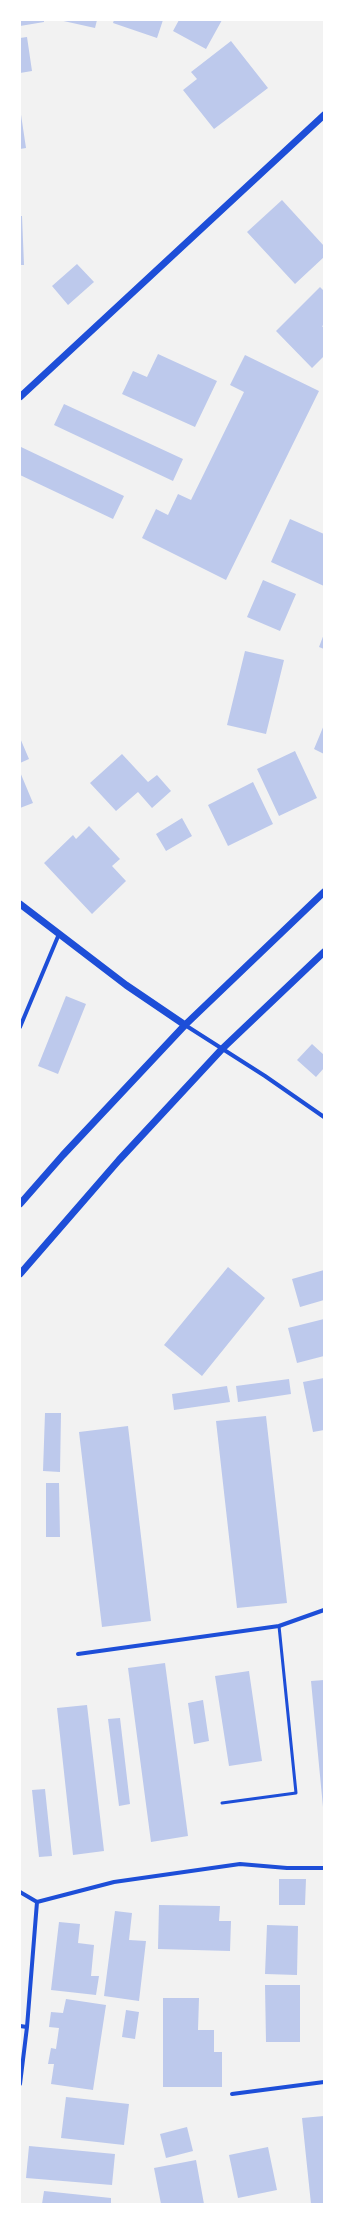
<!DOCTYPE html>
<html>
<head>
<meta charset="utf-8">
<style>
	body { margin:0 }
	#map { position:relative; width:344px; height:2224px; overflow:hidden; background:#f2f2f2; font-family:Figtree,sans-serif }
	canvas { display:block }
	.frame { position:absolute; inset:0; border:21px solid #fff; pointer-events:none }
</style>
</head>
<body>
<div id="map">
<canvas width="344" height="2224"></canvas>
<div class="frame"></div>
</div>
<script>
const c = document.querySelector('canvas').getContext('2d');
c.lineJoin = 'round';
function fill(path, color) {
  c.fillStyle = color;
  c.fill(path, 'evenodd');
}
function poly(rows) {
  const path = new Path2D();
  for (const r of rows) {
    path.moveTo(r[0], r[1]);
    for (let i = 2; i < r.length; i += 2) path.lineTo(r[i], r[i + 1]);
  }
  return path;
}
function strokePath(path, color, width, dash) {
  c.strokeStyle = color;
  c.lineWidth = width;
  c.lineCap = dash ? 'butt' : 'round';
  c.setLineDash(dash || []);
  c.stroke(path);
}
const building = poly([
	[20,20,44,20,44,22,20,26],
	[59,20,97,20,95,28],
	[114,20,163,20,157,38,113,23],
	[179,20,222,20,206,49,173,31],
	[27,37,32,71,20,73,20,38],
	[231,41,268,88,214,129,183,90,197,79,191,72],
	[20,108,26,148,20,149],
	[282,200,324,246,324,257,295,284,247,232],
	[20,216,22,216,24,265,20,265],
	[77,264,94,282,68,305,52,286],
	[320,287,324,291,324,325,322,326,324,328,324,356,312,368,276,331],
	[158,354,217,381,195,427,122,394,133,371,147,377],
	[245,355,319,391,226,580,142,538,156,509,168,515,178,494,191,500,244,392,230,385],
	[64,404,183,459,173,481,54,425],
	[21,447,124,496,113,519,20,475],
	[290,519,324,534,324,586,271,562],
	[263,580,296,594,280,631,247,617],
	[324,634,324,649,319,647],
	[245,651,284,660,266,734,227,725],
	[324,725,324,754,314,749],
	[20,738,29,759,20,763],
	[295,751,317,798,279,816,257,769],
	[122,754,148,782,157,775,171,791,152,808,138,792,116,811,90,783],
	[20,772,33,803,20,808],
	[253,782,273,824,228,846,208,805],
	[182,818,192,836,166,851,156,834],
	[89,826,120,859,112,866,126,881,92,914,44,863,73,835,76,839],
	[66,996,86,1004,58,1074,38,1066],
	[312,1044,324,1055,324,1068,316,1077,297,1060],
	[228,1267,265,1298,202,1376,164,1345],
	[324,1270,324,1300,300,1307,292,1279],
	[324,1319,324,1356,297,1363,288,1328],
	[324,1378,324,1430,313,1432,303,1382],
	[289,1379,291,1394,238,1402,236,1386],
	[227,1386,230,1402,174,1410,172,1394],
	[45,1413,61,1413,60,1472,43,1471],
	[266,1416,287,1603,237,1608,216,1421],
	[128,1426,151,1621,102,1627,79,1432],
	[46,1483,59,1483,60,1537,46,1537],
	[165,1663,188,1836,151,1842,128,1668],
	[249,1671,262,1761,229,1766,215,1676],
	[324,1680,324,1807,323,1807,311,1681],
	[203,1700,209,1741,194,1744,188,1703],
	[87,1705,104,1851,73,1855,57,1708],
	[120,1718,130,1804,119,1806,108,1719],
	[45,1789,52,1856,39,1857,32,1790],
	[279,1879,306,1879,305,1905,279,1905],
	[159,1905,220,1906,219,1921,231,1921,230,1951,158,1949],
	[115,1911,132,1913,129,1940,146,1941,139,2001,104,1996],
	[59,1922,80,1924,78,1943,94,1945,91,1976,99,1976,96,1995,51,1990],
	[267,1925,298,1926,297,1975,265,1974],
	[265,1985,300,1985,300,2042,266,2042],
	[163,1998,199,1998,198,2030,214,2030,214,2052,222,2052,222,2087,163,2087],
	[66,1999,106,2005,93,2090,51,2084,54,2064,48,2064,51,2048,56,2049,59,2028,49,2027,51,2012,63,2013],
	[126,2010,139,2012,135,2039,122,2037],
	[66,2097,129,2104,124,2145,61,2138],
	[324,2116,324,2203,311,2204,302,2118],
	[187,2127,193,2151,166,2158,160,2134],
	[29,2146,115,2154,112,2185,26,2178],
	[268,2147,277,2190,238,2198,229,2155],
	[196,2160,204,2204,161,2204,154,2168],
	[44,2191,111,2198,111,2204,42,2204]
]);
const service = poly([
	[222,1803,296,1793,279,1626]
]);
const minor = poly([
	[185,1025,265,1076,324,1117],
	[20,1027,59,934],
	[78,1654,279,1626,324,1610],
	[20,1892,37,1902,114,1882,240,1864,287,1868,324,1868],
	[20,2026,27,2027],
	[20,2084,27,2027,37,1902],
	[232,2094,324,2082]
]);
const tertiary = poly([
	[20,397,324,115],
	[20,904,126,985,185,1025],
	[20,1204,63,1155,185,1025,324,892],
	[20,1274,119,1160,222,1049,324,952]
]);
fill(building, '#bdc9ec');
strokePath(service, '#1d4ed8', 3);
strokePath(minor, '#1d4ed8', 4);
strokePath(tertiary, '#1d4ed8', 7);
</script>
</body>
</html>
